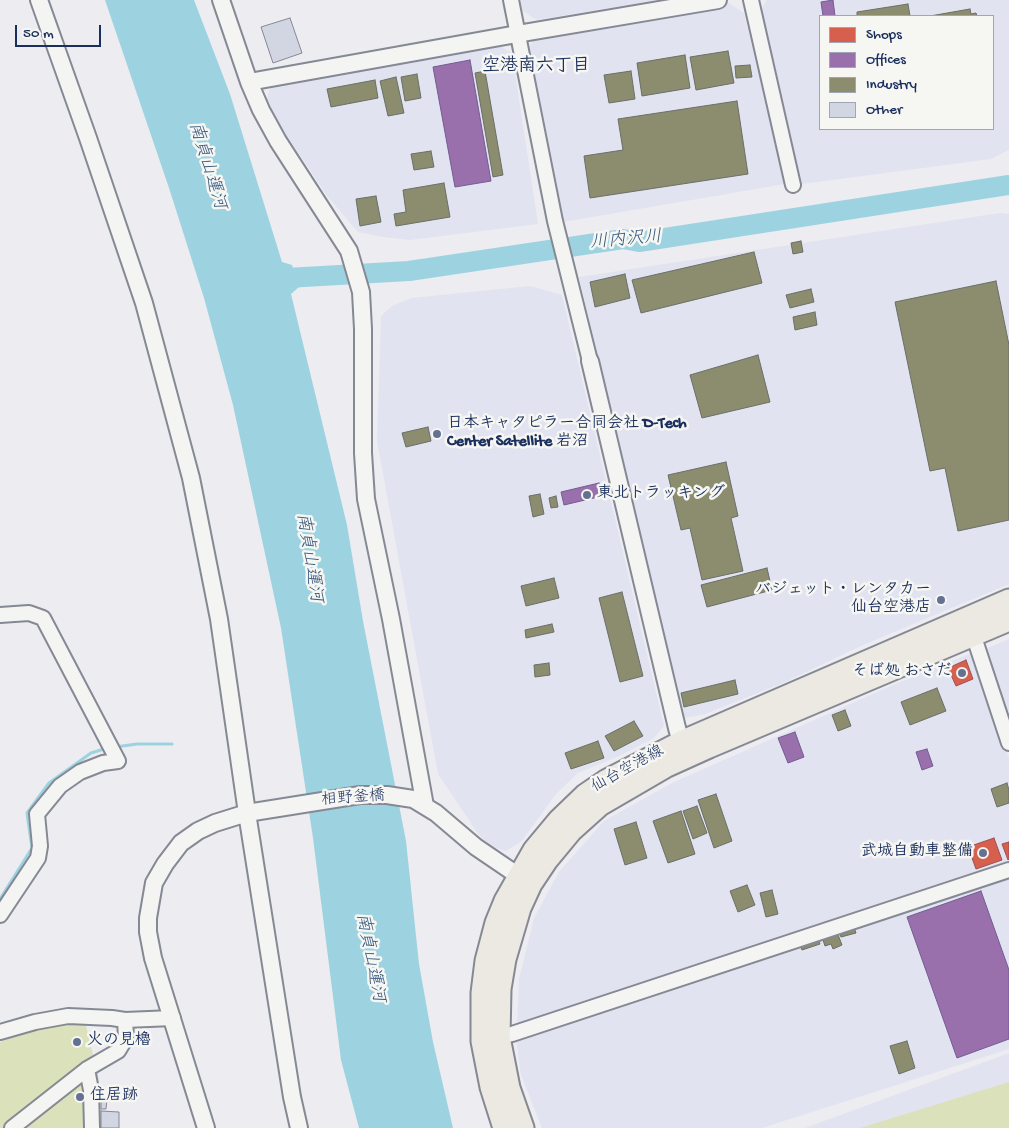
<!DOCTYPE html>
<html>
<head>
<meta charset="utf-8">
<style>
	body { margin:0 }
	#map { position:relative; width:1009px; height:1128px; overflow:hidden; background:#ececf1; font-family:"Gochi Hand",sans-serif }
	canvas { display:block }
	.legend { position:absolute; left:819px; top:15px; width:175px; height:115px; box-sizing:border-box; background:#f6f6f2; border:1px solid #9ea6b7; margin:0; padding:6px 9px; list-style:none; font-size:15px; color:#1b2f5e }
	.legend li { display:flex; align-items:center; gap:10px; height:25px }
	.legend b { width:25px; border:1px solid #9ea6b7 }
	.scale { position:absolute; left:15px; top:25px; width:86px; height:22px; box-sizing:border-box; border:2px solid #1b2f5e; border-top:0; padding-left:6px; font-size:15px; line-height:18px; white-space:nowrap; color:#1b2f5e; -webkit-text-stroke:4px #f6f6f2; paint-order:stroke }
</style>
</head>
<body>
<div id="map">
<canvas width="1009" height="1128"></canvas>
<ul class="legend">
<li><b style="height:14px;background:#d6604d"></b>Shops</li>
<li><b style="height:14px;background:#9970ab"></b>Offices</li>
<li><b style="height:14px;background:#8c8c6e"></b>Industry</li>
<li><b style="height:14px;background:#d2d5e2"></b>Other</li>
</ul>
<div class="scale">50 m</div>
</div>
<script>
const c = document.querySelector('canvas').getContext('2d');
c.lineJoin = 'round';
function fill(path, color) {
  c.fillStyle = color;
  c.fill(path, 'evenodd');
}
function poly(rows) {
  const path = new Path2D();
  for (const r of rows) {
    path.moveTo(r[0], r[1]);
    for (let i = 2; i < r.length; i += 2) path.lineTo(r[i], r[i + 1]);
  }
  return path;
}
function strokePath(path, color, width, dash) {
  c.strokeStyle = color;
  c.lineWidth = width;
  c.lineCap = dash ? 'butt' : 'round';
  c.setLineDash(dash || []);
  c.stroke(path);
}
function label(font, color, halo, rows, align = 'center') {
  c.font = font + ' "Gochi Hand","Klee One",sans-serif';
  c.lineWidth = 5;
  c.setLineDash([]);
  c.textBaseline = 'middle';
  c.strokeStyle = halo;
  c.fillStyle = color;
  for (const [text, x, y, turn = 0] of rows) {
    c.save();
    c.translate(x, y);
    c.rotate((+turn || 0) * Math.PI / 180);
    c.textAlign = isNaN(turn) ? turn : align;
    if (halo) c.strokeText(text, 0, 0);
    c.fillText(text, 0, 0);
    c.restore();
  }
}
const built = poly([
	[519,0,657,0,537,20,521,10],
	[767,0,1009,0,1009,150,991,159,802,184,761,10],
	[820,16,993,16,993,129,820,129],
	[729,3,744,13,785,184,563,222,527,52,535,36],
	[498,45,512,53,538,224,410,240,383,237,358,232,328,197,265,103,272,83],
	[1000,213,1009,214,1009,584,863,645,785,682,705,714,684,718,579,277],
	[530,286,562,295,664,726,654,738,619,756,578,773,556,794,522,841,506,851,490,846,479,835,438,774,377,441,381,316,392,306,412,298],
	[1009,639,1009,720,985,649],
	[974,652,1009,758,1009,865,517,1027,519,979,534,918,559,872,604,821,672,783,893,685],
	[1009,877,1009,1049,762,1128,542,1128,521,1075,516,1039],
	[1009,1053,1009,1128,805,1128,1001,1056]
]);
const green = poly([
	[85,1022,98,1075,100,1111,99,1128,0,1128,0,1042,39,1028],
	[1009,1082,1009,1128,860,1128]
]);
const water = poly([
	[105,0,194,0,230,94,282,262,292,265,299,287,291,294,347,525,363,621,406,841,419,964,433,1042,453,1128,359,1128,341,1060,313,838,281,628,233,405,204,298,169,188]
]);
const shops = poly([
	[966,660,973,679,956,686,948,668,966,660],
	[994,838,1002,860,976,869,968,847,994,838],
	[1009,842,1009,859,1008,860,1002,844,1009,842]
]);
const offices = poly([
	[833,0,835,16,823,16,821,2,833,0],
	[470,60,491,181,455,187,433,67,470,60],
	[599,483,602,496,564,505,561,492,599,483],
	[795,732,804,757,788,763,778,738,795,732],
	[927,749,933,766,922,770,916,752,927,749],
	[981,891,1009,970,1009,1039,957,1058,907,917,981,891]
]);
const industry = poly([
	[908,4,910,16,857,16,857,12,908,4],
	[970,9,971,14,976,13,977,16,930,16,970,9],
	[728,51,734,83,696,90,690,57,728,51],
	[685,55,690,88,642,96,637,63,685,55],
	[750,65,752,77,736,78,735,66,750,65],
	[485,71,503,175,493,177,475,73,485,71],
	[631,71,635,99,609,103,604,75,631,71],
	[417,74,421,98,405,101,401,77,417,74],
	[396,77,404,113,388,116,380,81,396,77],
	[375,80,378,98,331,107,327,89,375,80],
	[737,101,748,174,590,198,584,156,623,150,618,119,737,101],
	[431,151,434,167,414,170,411,154,431,151],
	[444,183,450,217,396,226,394,214,406,212,403,190,444,183],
	[376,196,381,222,360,226,356,199,376,196],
	[801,241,803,252,793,254,791,243,801,241],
	[754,252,762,283,641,313,632,280,754,252],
	[625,274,630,298,595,307,590,282,625,274],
	[996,281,1009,345,1009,520,958,531,945,468,930,471,895,302,996,281],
	[811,289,814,302,790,308,786,295,811,289],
	[815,312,817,325,795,330,793,317,815,312],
	[758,355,770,402,702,418,690,375,758,355],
	[428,427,431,441,406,447,402,433,428,427],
	[726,462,738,516,731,518,743,571,702,580,690,528,681,530,668,475,726,462],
	[540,494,544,514,533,517,529,496,540,494],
	[556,496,558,507,551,508,549,498,556,496],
	[767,568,772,590,707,607,701,585,767,568],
	[554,578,559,598,526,606,521,586,554,578],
	[622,592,643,676,620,682,599,598,622,592],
	[552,624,554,632,526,638,525,630,552,624],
	[549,663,550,675,535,677,534,665,549,663],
	[735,680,738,694,684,707,681,693,735,680],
	[937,688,946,711,910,725,901,702,937,688],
	[845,710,851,726,838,731,832,715,845,710],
	[634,721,643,736,614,751,605,736,634,721],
	[598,741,604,758,571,769,565,753,598,741],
	[1007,783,1009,790,1009,803,997,807,991,789,1007,783],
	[716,794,732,841,714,848,698,800,716,794],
	[697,806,707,833,693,839,683,811,697,806],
	[681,811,695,854,668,863,653,821,681,811],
	[636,822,647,858,625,865,614,829,636,822],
	[747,885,755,905,738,912,730,891,747,885],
	[772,890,778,914,766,917,760,893,772,890],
	[854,927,856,933,841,937,839,932,854,927],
	[837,932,842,945,833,949,831,944,825,946,822,937,837,932],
	[818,939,820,944,802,950,800,945,818,939],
	[907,1041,915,1068,899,1074,890,1046,907,1041]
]);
const stream = poly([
	[115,747,137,744,172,744],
	[0,899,32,848,27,813,49,783,91,753,107,748]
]);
const river = poly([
	[269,279,409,271,623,239,639,242,1009,185]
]);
const building = poly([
	[290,18,302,53,273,63,261,27,290,18],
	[101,1099,107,1099,106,1109,101,1109,101,1099],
	[101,1111,119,1112,119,1128,101,1128,101,1111]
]);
const minor = poly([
	[511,0,555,221,590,361],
	[751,0,793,185],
	[0,615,29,613,43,618,118,761,103,763,80,772,60,786,37,814,40,846,38,858,0,915],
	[971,628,1009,743],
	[0,1032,35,1022,68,1016,112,1018,125,1020,173,1018],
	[492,1039,512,1034,1009,870],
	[87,1069,91,1090,92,1128],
	[12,1128,87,1069,118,1051,126,1038,125,1020]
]);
const tertiary = poly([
	[39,0,88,138,144,303,191,478,219,619,247,813,292,1097,299,1128],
	[221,0,249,82,261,110,278,141,349,251,361,292,363,329,363,453,366,499,391,619,425,806],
	[249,82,517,34,718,0],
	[590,361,677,728,684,753],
	[206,1128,153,958,148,932,148,918,154,883,165,864,181,843,198,831,215,823,247,813,360,795,387,795,413,799,436,813,476,847,529,883]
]);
const primary = poly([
	[504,1128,491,1087,482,1041,482,993,486,961,496,923,505,901,534,850,559,820,585,795,607,780,681,742,1009,600],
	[523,1128,509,1088,499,1037,500,989,505,959,520,908,531,884,547,860,571,831,600,805,667,766,709,747,1009,620]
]);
const markers = [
	[437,434,5,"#647191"],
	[587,495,5,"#647191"],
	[941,600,5,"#647191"],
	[962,673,5,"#647191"],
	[983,853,5,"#647191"],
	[77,1042,5,"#647191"],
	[80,1097,5,"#647191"]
];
const poiNames = [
	["日本キャタピラー合同会社 D-Tech",447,425],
	["Center Satellite 岩沼",447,443],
	["東北トラッキング",597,495],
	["バジェット・レンタカー",931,591,"right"],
	["仙台空港店",931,609,"right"],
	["そば処 おさだ",952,673,"right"],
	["武城自動車整備",973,853,"right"],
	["火の見櫓",87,1042],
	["住居跡",90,1097]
];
const streetNames = [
	["仙台空港線",628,770,-29],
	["相野釜橋",353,799,-4]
];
const neighbourhoodNames = [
	["空港南六丁目",536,67]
];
const waterNames = [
	["南貞山運河",206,166,73],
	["川内沢川",626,241,-5],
	["南貞山運河",308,558,81],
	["南貞山運河",369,958,79]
];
fill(built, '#e1e3f1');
fill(green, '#dbe2bb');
fill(water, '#9dd3e1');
fill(shops, '#d6604d');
strokePath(shops, '#9e5152', 1);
fill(offices, '#9970ab');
strokePath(offices, '#735c94', 1);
fill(industry, '#8c8c6e');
strokePath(industry, '#6a7069', 1);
strokePath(stream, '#9dd3e1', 3);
strokePath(river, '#9dd3e1', 20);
fill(building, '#d2d5e2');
strokePath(building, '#858994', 1);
strokePath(minor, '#858994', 18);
strokePath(tertiary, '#858994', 20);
strokePath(primary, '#858994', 25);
strokePath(minor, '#f4f4f3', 14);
strokePath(tertiary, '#f4f4f3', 16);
strokePath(primary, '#ece9e3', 21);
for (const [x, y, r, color] of markers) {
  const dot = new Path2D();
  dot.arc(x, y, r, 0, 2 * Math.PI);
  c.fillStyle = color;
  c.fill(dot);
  strokePath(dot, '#f6f6f2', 2);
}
label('bold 16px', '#1b2f5e', '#f6f6f2', poiNames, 'left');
label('16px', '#1b2f5e', '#f6f6f2', streetNames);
label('bold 18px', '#1b2f5e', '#f6f6f2', neighbourhoodNames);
label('italic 18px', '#33557d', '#f6f6f2', waterNames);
</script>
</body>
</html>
